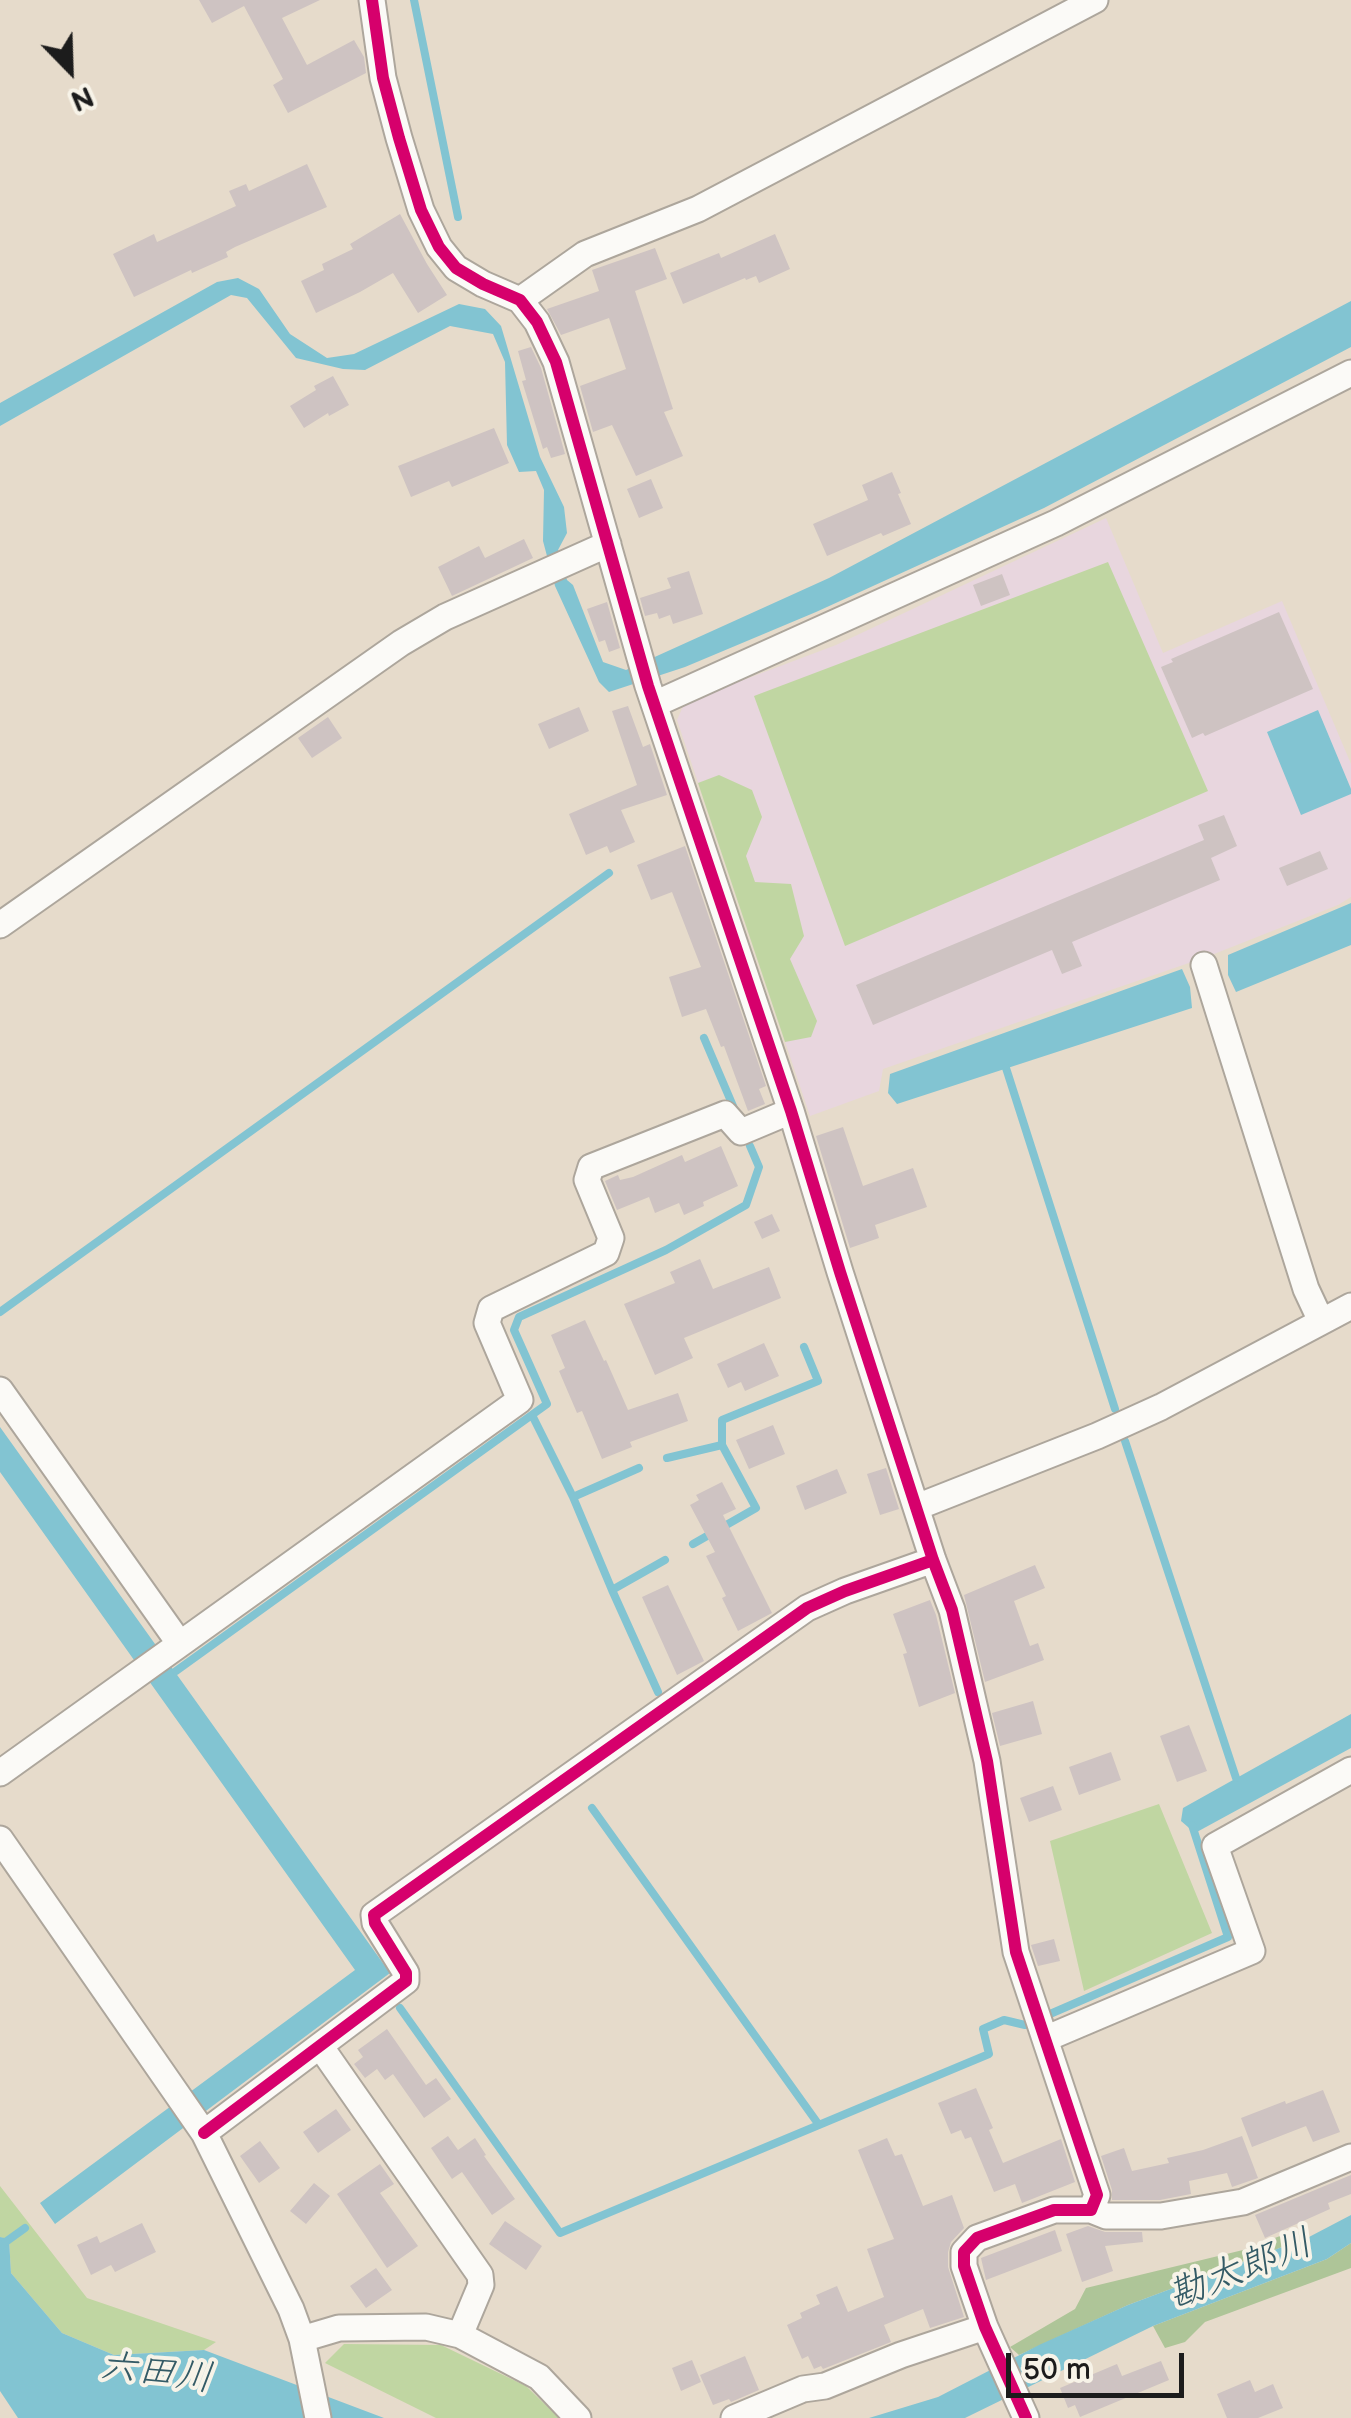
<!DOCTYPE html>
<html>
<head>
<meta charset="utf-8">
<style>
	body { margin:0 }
	#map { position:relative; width:1351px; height:2418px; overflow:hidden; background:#e6dbcb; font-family:"Balsamiq Sans",sans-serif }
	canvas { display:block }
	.north { position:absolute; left:20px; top:20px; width:100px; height:100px; -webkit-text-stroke:8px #f7f3e8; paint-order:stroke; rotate:157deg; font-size:28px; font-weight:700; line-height:40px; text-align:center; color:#1c1c1c }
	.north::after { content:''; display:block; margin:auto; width:35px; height:45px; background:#1c1c1c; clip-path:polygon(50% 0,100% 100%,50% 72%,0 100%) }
	.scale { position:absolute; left:1006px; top:2353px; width:178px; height:45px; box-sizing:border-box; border:5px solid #1c1c1c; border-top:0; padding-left:12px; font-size:30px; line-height:35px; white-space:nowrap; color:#1c1c1c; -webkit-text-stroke:8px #f7f3e8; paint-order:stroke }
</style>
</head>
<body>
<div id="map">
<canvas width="1351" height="2418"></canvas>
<div class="north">N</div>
<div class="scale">50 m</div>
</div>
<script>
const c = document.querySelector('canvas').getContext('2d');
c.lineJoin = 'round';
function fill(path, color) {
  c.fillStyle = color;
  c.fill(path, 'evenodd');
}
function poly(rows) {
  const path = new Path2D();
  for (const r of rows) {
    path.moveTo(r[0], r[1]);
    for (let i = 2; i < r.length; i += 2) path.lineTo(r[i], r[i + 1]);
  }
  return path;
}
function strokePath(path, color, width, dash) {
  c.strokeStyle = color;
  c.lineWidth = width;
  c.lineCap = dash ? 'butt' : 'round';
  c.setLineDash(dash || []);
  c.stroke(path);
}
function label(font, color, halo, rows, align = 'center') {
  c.font = font + ' "Balsamiq Sans","Klee One",sans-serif';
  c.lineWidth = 8;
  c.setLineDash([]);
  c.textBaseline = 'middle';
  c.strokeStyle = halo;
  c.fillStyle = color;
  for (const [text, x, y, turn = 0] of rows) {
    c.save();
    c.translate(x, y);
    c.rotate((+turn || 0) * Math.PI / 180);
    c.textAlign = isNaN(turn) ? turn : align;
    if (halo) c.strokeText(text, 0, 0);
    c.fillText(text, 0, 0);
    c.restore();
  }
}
const built = poly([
	[1106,518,1163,653,1282,601,1351,764,1351,897,1338,905,1209,956,883,1069,879,1091,810,1116,677,720,685,702,836,645]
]);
const green = poly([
	[1108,562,1208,791,845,946,754,696],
	[719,775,752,790,762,817,746,856,755,882,791,884,804,936,790,959,817,1021,811,1037,785,1042,698,783],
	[1159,1804,1212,1933,1084,1991,1050,1841],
	[0,2186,87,2298,216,2342,204,2350,114,2355,62,2333,11,2273,9,2240,0,2237],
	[344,2344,441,2345,526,2386,559,2418,436,2418,325,2363]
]);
const forest = poly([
	[1296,2230,1309,2237,1128,2305,1019,2355,1010,2347,1075,2309,1086,2288,1243,2250],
	[1351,2243,1351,2268,1205,2322,1185,2342,1165,2348,1153,2326,1327,2259]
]);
const water = poly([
	[238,278,259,289,290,334,327,358,354,354,459,304,485,309,501,326,540,457,564,507,567,533,558,550,567,580,573,585,603,662,626,670,829,578,1351,301,1351,347,1044,508,816,612,685,667,609,692,599,682,555,586,543,541,544,490,536,471,519,472,507,445,505,362,493,334,450,326,365,370,343,369,296,358,247,298,231,295,0,426,0,403,217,282],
	[1318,710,1351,789,1351,794,1301,815,1267,732],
	[1351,903,1351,945,1236,992,1228,975,1228,955],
	[1182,969,1190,987,1192,1008,897,1104,888,1093,890,1074],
	[0,1427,390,1973,55,2224,40,2203,355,1970,0,1472],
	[1351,1714,1351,1748,1195,1833,1181,1821,1183,1808],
	[1351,2215,1351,2243,1327,2259,1153,2326,965,2418,869,2418,938,2397,1039,2345,1128,2305,1309,2237],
	[0,2237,9,2239,11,2273,62,2333,114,2355,204,2350,384,2418,18,2418,0,2391]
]);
const stream = poly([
	[414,0,458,217],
	[704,1038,736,1113],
	[1006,1068,1115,1409],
	[0,1312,609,873],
	[532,1415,573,1497,612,1590,658,1692],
	[1125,1441,1236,1778],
	[667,1458,722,1445],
	[573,1497,639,1468],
	[693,1544,756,1508,722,1445,722,1420,818,1381,804,1347],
	[612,1590,665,1560],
	[176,1671,547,1404,514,1330,519,1317,666,1250,746,1205,759,1167,750,1146],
	[592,1808,819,2125],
	[400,2008,560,2233,989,2054,983,2029,1004,2020,1025,2025],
	[1050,2014,1228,1937,1192,1825],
	[0,2246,25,2228]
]);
const building = poly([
	[199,0,320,0,282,18,307,65,354,40,364,57,366,73,288,113,273,85,283,79,244,6,212,23],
	[307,164,327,207,235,247,226,252,228,257,192,273,191,270,134,297,113,254,154,234,157,242,236,206,229,191,246,184,249,191],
	[400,214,427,264,447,295,418,313,393,273,360,292,316,313,301,281,324,270,322,264,353,249,350,244],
	[775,234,790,269,759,283,756,276,746,280,745,278,683,304,670,273,719,253,721,258],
	[655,248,667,279,635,291,673,409,664,412,683,456,636,476,612,425,593,432,580,386,626,369,609,318,561,335,547,309,599,291,592,270],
	[531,347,541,368,565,454,551,458,547,447,543,449,522,381,526,380,518,351],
	[333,376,349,405,329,416,328,413,304,428,290,406,316,390,314,386],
	[494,428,509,463,452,487,449,481,411,497,398,466],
	[892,472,901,493,898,494,911,524,883,536,881,533,827,556,813,524,868,500,862,485],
	[651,479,663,508,639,518,627,489],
	[524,539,533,558,452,596,438,567,479,546,485,558],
	[689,571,703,614,673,624,670,615,659,619,657,613,645,616,640,598,671,588,667,578],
	[1002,574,1010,595,981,606,973,585],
	[607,602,620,648,609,652,605,640,599,642,587,609],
	[1279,612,1313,689,1205,736,1203,733,1192,738,1161,667,1173,662,1171,659],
	[628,706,643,747,650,744,667,795,621,810,635,842,610,853,607,846,586,855,569,814,637,785,612,711],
	[579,707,589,731,549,749,538,724],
	[328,717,342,738,312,758,298,738],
	[1224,815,1237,846,1211,858,1220,880,1072,942,1082,966,1062,974,1052,950,873,1025,856,985,1204,840,1198,825],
	[685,846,766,1086,759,1089,765,1104,748,1111,724,1046,721,1047,706,1009,682,1017,669,977,701,967,672,892,651,900,637,865],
	[1320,851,1328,869,1287,886,1279,868],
	[843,1127,863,1186,913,1168,927,1207,875,1225,879,1238,850,1248,816,1136],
	[721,1146,738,1186,703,1202,704,1206,684,1215,679,1203,655,1213,649,1197,617,1210,605,1181,618,1175,620,1180,633,1177,682,1155,685,1162],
	[772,1214,780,1231,762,1239,754,1222],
	[700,1259,713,1289,769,1267,781,1298,684,1338,693,1358,655,1375,624,1304,675,1283,670,1272],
	[585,1320,604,1361,606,1360,628,1410,678,1393,688,1421,630,1442,632,1447,602,1459,582,1411,577,1413,559,1371,565,1368,551,1335],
	[764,1343,779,1376,745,1391,741,1382,728,1388,717,1364],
	[773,1425,785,1454,749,1469,736,1440],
	[886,1468,899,1509,880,1515,867,1474],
	[837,1469,847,1493,805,1510,796,1486],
	[722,1482,736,1509,723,1515,772,1613,738,1631,722,1598,726,1596,706,1556,715,1552,690,1505,699,1500,696,1495],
	[1035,1565,1045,1588,1014,1601,1030,1646,1038,1643,1044,1660,985,1682,964,1595],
	[668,1585,704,1661,677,1675,642,1597],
	[930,1600,936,1615,955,1693,919,1707,903,1654,907,1653,893,1614],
	[1033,1701,1042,1734,1000,1746,992,1713],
	[1189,1725,1207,1771,1177,1782,1160,1736],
	[1111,1752,1121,1780,1079,1795,1069,1767],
	[1053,1786,1062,1810,1029,1822,1020,1798],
	[1054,1939,1060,1961,1038,1966,1031,1945],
	[387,2029,426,2085,436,2078,451,2099,424,2118,393,2074,385,2080,377,2069,365,2078,354,2064,363,2057,358,2050],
	[976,2088,993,2128,989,2130,1003,2163,1061,2139,1075,2182,1022,2203,1015,2184,994,2192,971,2137,965,2139,961,2130,951,2134,938,2103],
	[1323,2090,1340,2132,1313,2142,1306,2126,1252,2147,1241,2118,1285,2101,1286,2104],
	[336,2109,351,2130,318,2153,303,2132],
	[448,2136,458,2150,475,2138,486,2155,484,2156,515,2199,492,2215,462,2172,452,2179,431,2148],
	[1242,2136,1258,2178,1232,2187,1227,2173,1189,2181,1191,2194,1160,2200,1112,2200,1112,2190,1101,2156,1124,2148,1132,2171,1169,2163,1167,2158,1203,2150],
	[887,2138,895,2156,902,2154,923,2206,952,2195,964,2228,951,2242,948,2252,948,2267,964,2317,930,2328,923,2309,884,2325,891,2342,823,2369,821,2366,814,2369,808,2356,802,2359,787,2325,802,2318,800,2313,820,2304,816,2295,837,2286,848,2312,884,2297,867,2249,894,2239,858,2150],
	[260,2141,280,2168,259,2183,240,2156],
	[380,2164,394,2184,380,2193,418,2246,387,2268,337,2194],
	[1351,2175,1351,2194,1328,2203,1330,2209,1265,2238,1255,2215],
	[314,2183,330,2196,306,2224,290,2211],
	[505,2221,542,2246,526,2270,489,2244],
	[142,2223,156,2252,115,2272,111,2265,91,2275,77,2245,97,2236,100,2243],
	[1088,2226,1105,2232,1142,2232,1143,2242,1105,2246,1113,2271,1082,2282,1066,2234],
	[1055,2230,1062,2251,986,2280,981,2258],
	[376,2268,392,2290,366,2308,350,2286],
	[745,2356,759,2390,731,2402,729,2399,713,2405,700,2375],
	[692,2360,701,2382,681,2391,672,2368],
	[1161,2361,1169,2380,1080,2417,1075,2405,1068,2408,1060,2388,1117,2364,1122,2376],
	[1250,2380,1255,2392,1273,2384,1283,2408,1258,2418,1227,2418,1217,2394]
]);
const minor = poly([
	[372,0,383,78,399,138,421,210,439,247,456,268,483,284,520,300,537,322,556,362,648,686,791,1111,840,1272,933,1560,952,1610,987,1761,1016,1952,1097,2195,1091,2210,1054,2210,977,2238,964,2252,964,2266,985,2327,1026,2418],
	[520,300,585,254,698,209,1095,0],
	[655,704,1056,523,1351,373],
	[0,925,401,643,445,617,608,544],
	[1204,965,1306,1289,1321,1321],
	[0,1390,180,1644,0,1773],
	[917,1507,1097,1436,1161,1407,1351,1306],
	[180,1644,520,1400,487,1323,491,1309,606,1253,611,1238,587,1180,591,1167,725,1114,741,1132,791,1111],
	[0,1839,204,2133,291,2309,302,2339,318,2418],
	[1045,2039,1252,1951,1215,1846,1351,1770],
	[320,2046,480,2275,481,2285,460,2335],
	[204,2133,406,1981,406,1973,375,1923,374,1915,807,1608,845,1591,933,1560],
	[1091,2210,1106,2216,1161,2216,1243,2202,1351,2157],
	[302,2339,339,2328,426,2327,460,2335,539,2377,578,2418],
	[734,2418,803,2389,825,2386,901,2355,985,2327]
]);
const cycleway = poly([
	[372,0,383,78,399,138,421,210,439,247,456,268,483,284,520,300,537,322,556,362,648,686,791,1111,840,1272,933,1560,952,1610,987,1761,1016,1952,1097,2195,1091,2210,1054,2210,977,2238,964,2252,964,2266,985,2327,1026,2418],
	[204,2133,406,1981,406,1973,375,1923,374,1915,807,1608,845,1591,933,1560]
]);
const waterNames = [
	["勘太郎川",1241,2271,-22],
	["六田川",156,2374,7]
];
fill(built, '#e8d6de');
fill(green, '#c0d6a2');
fill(forest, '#aec598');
fill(water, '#82c4d2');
strokePath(stream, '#82c4d2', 8);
fill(building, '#cec3c2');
strokePath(minor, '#ada69c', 29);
strokePath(minor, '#fbfaf7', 25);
strokePath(cycleway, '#d6006c', 12);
label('italic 38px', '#345b66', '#f7f3e8', waterNames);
</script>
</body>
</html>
